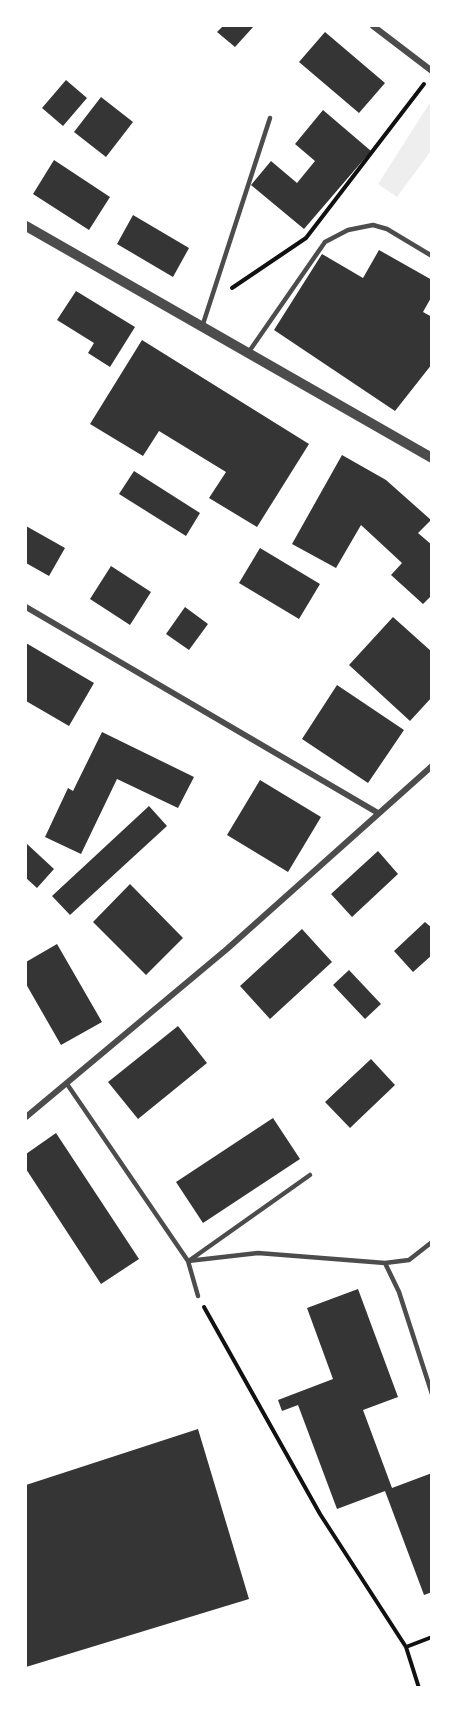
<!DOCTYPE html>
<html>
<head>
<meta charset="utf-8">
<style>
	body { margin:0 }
	#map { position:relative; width:457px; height:1713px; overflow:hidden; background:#fff; font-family:"Playfair Display",serif }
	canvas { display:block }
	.frame { position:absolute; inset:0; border:27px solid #fff; pointer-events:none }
</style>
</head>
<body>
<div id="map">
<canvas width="457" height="1713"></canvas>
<div class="frame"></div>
</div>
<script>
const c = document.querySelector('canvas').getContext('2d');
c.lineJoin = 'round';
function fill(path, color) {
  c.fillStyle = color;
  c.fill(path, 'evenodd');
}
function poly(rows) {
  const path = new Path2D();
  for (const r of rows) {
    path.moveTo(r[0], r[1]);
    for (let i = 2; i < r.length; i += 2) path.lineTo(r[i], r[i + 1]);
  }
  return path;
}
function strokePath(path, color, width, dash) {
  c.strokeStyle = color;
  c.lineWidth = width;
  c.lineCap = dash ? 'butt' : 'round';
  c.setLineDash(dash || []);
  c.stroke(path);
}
const green = poly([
	[431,101,431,151,397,197,378,184]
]);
const building = poly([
	[223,26,254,26,235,47,217,32],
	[325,32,385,83,359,113,299,62],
	[66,80,87,98,63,126,42,108],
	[101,97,133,122,106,157,74,132],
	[323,110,371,151,304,229,251,185,271,161,297,183,315,161,295,144],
	[54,160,110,197,89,230,33,194],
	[133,215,189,248,173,277,117,244],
	[379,250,432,280,432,296,423,312,432,317,432,364,395,411,274,330,322,254,363,278],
	[76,291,135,327,110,367,88,353,94,343,57,320],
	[142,340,309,444,257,527,209,498,226,472,159,431,143,456,90,424],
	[342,455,386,480,431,520,418,533,432,545,432,595,423,604,391,575,402,563,361,525,336,568,292,544],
	[134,471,200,513,186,536,119,494],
	[26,526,65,548,49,576,26,563],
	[260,548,320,584,299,619,239,583],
	[111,566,151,592,130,625,90,599],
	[185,607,208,624,189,650,166,634],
	[393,617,432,652,432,697,410,721,349,665],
	[26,643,94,683,69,726,26,701],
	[337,685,404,730,368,783,302,739],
	[102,732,194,777,178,808,117,779,81,854,45,837,68,788,73,791],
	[260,780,321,817,288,872,227,835],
	[149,806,167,826,70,915,52,896],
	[26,843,54,869,37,888,26,878],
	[378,851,398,874,352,917,331,894],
	[130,884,183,938,146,975,93,922],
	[425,922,432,928,432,955,413,972,394,951],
	[302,929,332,962,270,1019,240,986],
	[57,944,102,1022,61,1045,26,984,26,962],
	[349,970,381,1004,365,1019,333,985],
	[178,1026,207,1063,138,1119,108,1082],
	[371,1059,395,1085,350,1128,325,1102],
	[273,1118,300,1159,203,1223,176,1182],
	[56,1133,139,1259,101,1284,26,1169,26,1154],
	[358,1289,398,1397,363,1410,392,1488,432,1473,432,1592,424,1595,385,1491,337,1509,298,1405,282,1411,278,1400,333,1379,307,1308],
	[198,1429,249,1599,26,1667,26,1485]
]);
const path = poly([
	[232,288,306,238,424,84],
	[204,1307,320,1514,406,1647],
	[419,1688,406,1647,432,1637]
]);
const service = poly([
	[202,327,270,118],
	[248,353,325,242,348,230,373,225,387,229,432,256],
	[67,1084,188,1261,198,1296],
	[190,1260,310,1175],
	[188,1261,258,1253,385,1263,409,1260,432,1242],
	[385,1263,399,1292,432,1394]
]);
const minor = poly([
	[373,26,432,71],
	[26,607,378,813],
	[26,1117,227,949,432,766]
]);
const tertiary = poly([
	[26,226,432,458]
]);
fill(green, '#eee');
fill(building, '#353535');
strokePath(path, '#111', 4);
strokePath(service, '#4c4c4c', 4.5);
strokePath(minor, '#4c4c4c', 6);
strokePath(tertiary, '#4c4c4c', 10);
</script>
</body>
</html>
